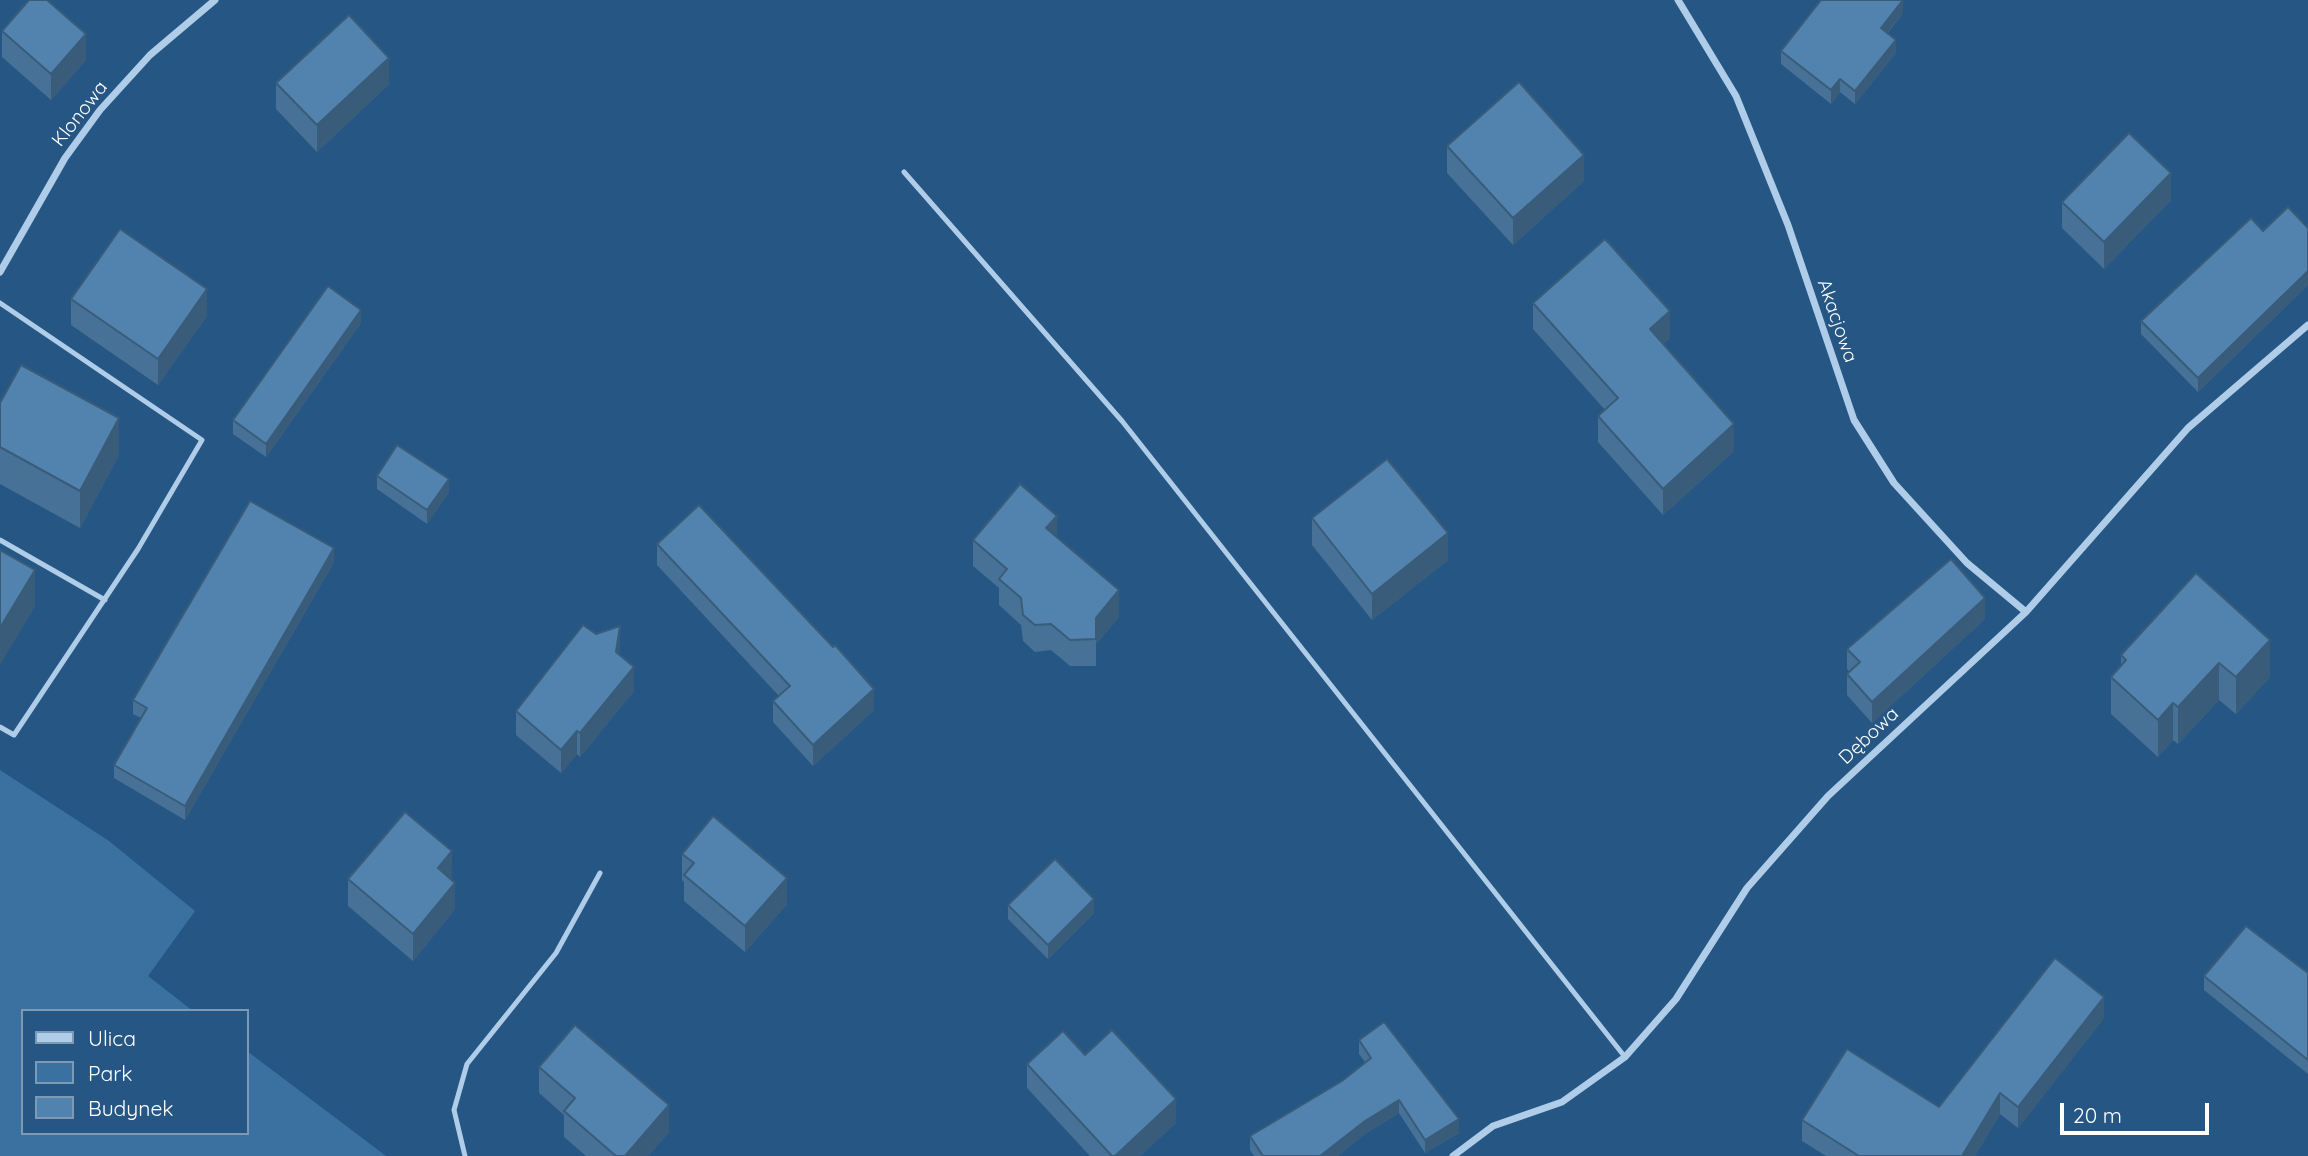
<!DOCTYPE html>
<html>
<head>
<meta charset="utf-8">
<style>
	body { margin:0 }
	#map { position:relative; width:2308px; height:1156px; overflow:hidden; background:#265784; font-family:Quicksand,sans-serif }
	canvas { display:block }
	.legend { position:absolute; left:21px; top:1009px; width:228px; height:126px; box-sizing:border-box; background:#265784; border:2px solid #7d9ab5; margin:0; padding:9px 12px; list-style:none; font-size:21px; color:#fff }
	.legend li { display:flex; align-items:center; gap:14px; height:35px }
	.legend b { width:35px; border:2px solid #7d9ab5 }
	.scale { position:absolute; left:2060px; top:1103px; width:149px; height:32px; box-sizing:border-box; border:4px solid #fff; border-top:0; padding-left:9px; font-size:21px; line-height:24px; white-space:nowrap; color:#fff; -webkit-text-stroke:5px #265784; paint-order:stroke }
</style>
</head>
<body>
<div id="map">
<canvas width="2308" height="1156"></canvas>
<ul class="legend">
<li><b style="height:9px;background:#afcde8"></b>Ulica</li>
<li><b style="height:19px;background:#3a71a1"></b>Park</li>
<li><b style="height:19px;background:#5283ae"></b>Budynek</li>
</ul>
<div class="scale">20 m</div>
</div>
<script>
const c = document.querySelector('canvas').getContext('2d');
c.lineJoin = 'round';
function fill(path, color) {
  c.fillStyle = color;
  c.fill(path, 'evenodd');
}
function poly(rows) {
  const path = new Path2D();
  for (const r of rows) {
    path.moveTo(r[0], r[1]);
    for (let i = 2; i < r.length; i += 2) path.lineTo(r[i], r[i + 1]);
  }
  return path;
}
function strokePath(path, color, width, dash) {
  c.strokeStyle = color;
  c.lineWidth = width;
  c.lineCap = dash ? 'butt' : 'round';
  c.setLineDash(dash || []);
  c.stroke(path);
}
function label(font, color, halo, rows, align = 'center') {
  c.font = font + ' Quicksand,sans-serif';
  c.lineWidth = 5;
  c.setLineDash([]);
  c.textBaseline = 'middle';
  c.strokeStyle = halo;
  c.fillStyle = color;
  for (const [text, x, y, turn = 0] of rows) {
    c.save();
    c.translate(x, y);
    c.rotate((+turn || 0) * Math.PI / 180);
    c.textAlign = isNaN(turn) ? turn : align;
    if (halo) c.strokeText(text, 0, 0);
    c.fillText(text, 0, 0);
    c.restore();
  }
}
const green = poly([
	[0,770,109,841,195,911,148,976,193,1011,23,1011,23,1133,247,1133,247,1051,386,1156,0,1156]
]);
const lane = poly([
	[904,172,1122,421,1625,1057],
	[0,303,202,440,138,549,14,735,0,727],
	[0,540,105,600],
	[465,1156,454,1110,467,1064,556,953,600,873]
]);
const street = poly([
	[1678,0,1736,96,1788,225,1854,420,1894,483,1967,563,2026,612],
	[0,272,65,158,100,110,150,55,215,0],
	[1453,1156,1493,1126,1562,1102,1625,1057,1676,999,1747,888,1828,796,2026,612,2188,428,2308,325]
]);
const wall = poly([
	[1903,13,1888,33,1896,53,1855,104,1840,92,1831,104,1781,64,1781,51],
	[2,31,86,60,51,100,2,57],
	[276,83,389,84,317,152,276,109],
	[1447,146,1584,181,1513,245,1447,173],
	[2171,200,2104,269,2062,228,2062,202],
	[2308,228,2308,285,2198,392,2141,334,2141,321,2263,231],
	[71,299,207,316,158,385,71,325],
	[1533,303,1670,338,1663,344,1734,451,1663,515,1598,442,1598,416,1605,410,1533,329],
	[361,323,266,457,233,434,233,420],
	[0,403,119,455,80,528,0,484],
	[377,476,449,492,427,524,377,489],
	[1312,518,1448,560,1372,620,1312,545],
	[1057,537,1119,617,1096,644,1096,666,1070,666,1051,650,1035,652,1023,641,1021,625,999,605,999,588,973,566,973,540],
	[657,544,874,710,813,766,773,722,773,701,779,696,657,565],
	[334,562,185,820,114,778,114,765,141,718,133,714,133,700],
	[2196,573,2270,677,2236,714,2219,700,2178,744,2173,740,2158,757,2111,714,2111,677,2121,666,2121,655],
	[1985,619,1872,723,1847,695,1847,674,1850,672,1847,669,1847,649],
	[620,650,619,654,634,691,580,757,577,754,561,773,516,735,516,711],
	[682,854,787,904,745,952,684,901,684,882,682,880],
	[452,878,451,879,455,909,413,961,348,906,348,879],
	[1008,905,1094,913,1048,959,1008,919],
	[2308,973,2308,1074,2204,990,2204,976],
	[2104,1018,2018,1128,2000,1114,1975,1156,1826,1156,1802,1141,1802,1120,1939,1107],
	[1359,1040,1459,1133,1425,1153,1399,1113,1365,1134,1338,1156,1254,1156,1250,1150,1250,1136,1342,1081,1365,1062,1359,1054],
	[1085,1055,1176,1123,1140,1156,1090,1156,1027,1088,1027,1064],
	[539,1067,669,1132,648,1156,586,1156,564,1137,564,1115,539,1093]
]);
const shadedWall = poly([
	[1903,0,1903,13,1881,41,1881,28],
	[86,34,86,60,51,100,51,74],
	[1896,40,1896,53,1855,104,1855,91],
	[389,58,389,84,317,152,317,125],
	[1840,79,1840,92,1831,104,1831,90],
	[1584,155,1584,181,1513,245,1513,218],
	[2171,173,2171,200,2104,269,2104,242],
	[2308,271,2308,285,2198,392,2198,378],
	[207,289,207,316,158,385,158,359],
	[361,310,361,323,266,457,266,444],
	[1670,311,1670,338,1650,356,1650,329],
	[119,418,119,455,80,528,80,491],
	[1734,424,1734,451,1663,515,1663,489],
	[449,479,449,492,427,524,427,510],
	[1057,516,1057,542,1046,528],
	[1448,533,1448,560,1372,620,1372,594],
	[334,548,334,562,185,820,185,806],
	[35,570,35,607,0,665,0,628],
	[1119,590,1119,617,1096,644,1096,666,1096,618],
	[1985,598,1985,619,1872,723,1872,702],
	[620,626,620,650,616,676,616,652],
	[2270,640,2270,677,2236,714,2236,677],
	[2219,663,2219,700,2178,744,2178,707],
	[634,667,634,691,580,757,580,733],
	[874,689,874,710,813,766,813,745],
	[2173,703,2173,740,2158,757,2158,720],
	[577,731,577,754,561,773,561,750],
	[452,851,452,878,438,895,438,868],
	[787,878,787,904,745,952,745,926],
	[455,883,455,909,413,961,413,934],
	[1094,899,1094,913,1048,959,1048,945],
	[2104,997,2104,1018,2018,1128,2018,1107],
	[2000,1093,2000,1114,1975,1156,1962,1156],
	[1176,1099,1176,1123,1140,1156,1115,1156],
	[1399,1100,1399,1113,1365,1134,1338,1156,1320,1156,1365,1121],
	[669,1105,669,1132,648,1156,625,1156],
	[1459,1119,1459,1133,1425,1153,1425,1140]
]);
const building = poly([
	[29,0,47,0,86,34,51,74,2,31,29,0],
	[1821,0,1903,0,1881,28,1896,40,1855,91,1840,79,1831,90,1781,51,1821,0],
	[349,15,389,58,317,125,276,83,349,15],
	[1519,82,1584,155,1513,218,1447,146,1519,82],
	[2129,133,2171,173,2104,242,2062,202,2129,133],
	[2288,207,2308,228,2308,271,2198,378,2141,321,2251,218,2263,231,2288,207],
	[120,229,207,289,158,359,71,299,120,229],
	[1605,239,1670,311,1650,329,1734,424,1663,489,1598,416,1618,398,1533,303,1605,239],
	[328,286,361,310,266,444,233,420,328,286],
	[21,365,119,418,80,491,0,447,0,403,21,365],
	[397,445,449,479,427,510,377,476,397,445],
	[1387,459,1448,533,1372,594,1312,518,1387,459],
	[1020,484,1057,516,1046,528,1119,590,1096,618,1096,639,1070,640,1051,624,1035,625,1023,615,1021,598,999,579,1007,569,973,540,1020,484],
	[250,501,334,548,185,806,114,765,147,708,133,700,250,501],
	[699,505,833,647,835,645,874,689,813,745,773,701,790,686,657,544,699,505],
	[0,550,35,570,0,628,0,550],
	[1951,559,1985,598,1872,702,1847,674,1860,662,1847,649,1951,559],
	[2196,573,2270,640,2236,677,2219,663,2178,707,2173,703,2158,720,2111,677,2126,660,2121,655,2196,573],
	[583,625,596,634,620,626,616,652,634,667,580,733,577,731,561,750,516,711,583,625],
	[405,812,452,851,438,868,455,883,413,934,348,879,405,812],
	[713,816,787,878,745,926,684,875,694,863,682,854,713,816],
	[1055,859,1094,899,1048,945,1008,905,1055,859],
	[2246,926,2308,973,2308,1060,2204,976,2246,926],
	[2055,958,2104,997,2018,1107,2000,1093,1962,1156,1859,1156,1802,1120,1847,1049,1939,1107,2055,958],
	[1384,1022,1459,1119,1425,1140,1399,1100,1365,1121,1320,1156,1263,1156,1250,1136,1342,1081,1371,1058,1359,1040,1384,1022],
	[575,1025,669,1105,625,1156,616,1156,564,1111,575,1098,539,1067,575,1025],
	[1112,1030,1176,1099,1115,1156,1112,1156,1027,1064,1063,1031,1085,1055,1112,1030]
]);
const streetNames = [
	["Klonowa",80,114,-52],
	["Akacjowa",1837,321,71],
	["Dębowa",1869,736,-43]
];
fill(green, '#3a71a1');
strokePath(lane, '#afcde8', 5);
strokePath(street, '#afcde8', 7);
fill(wall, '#477196');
fill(shadedWall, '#395c7a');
fill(building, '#5283ae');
strokePath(building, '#395c7a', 2);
label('19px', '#fff', '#265784', streetNames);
</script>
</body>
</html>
